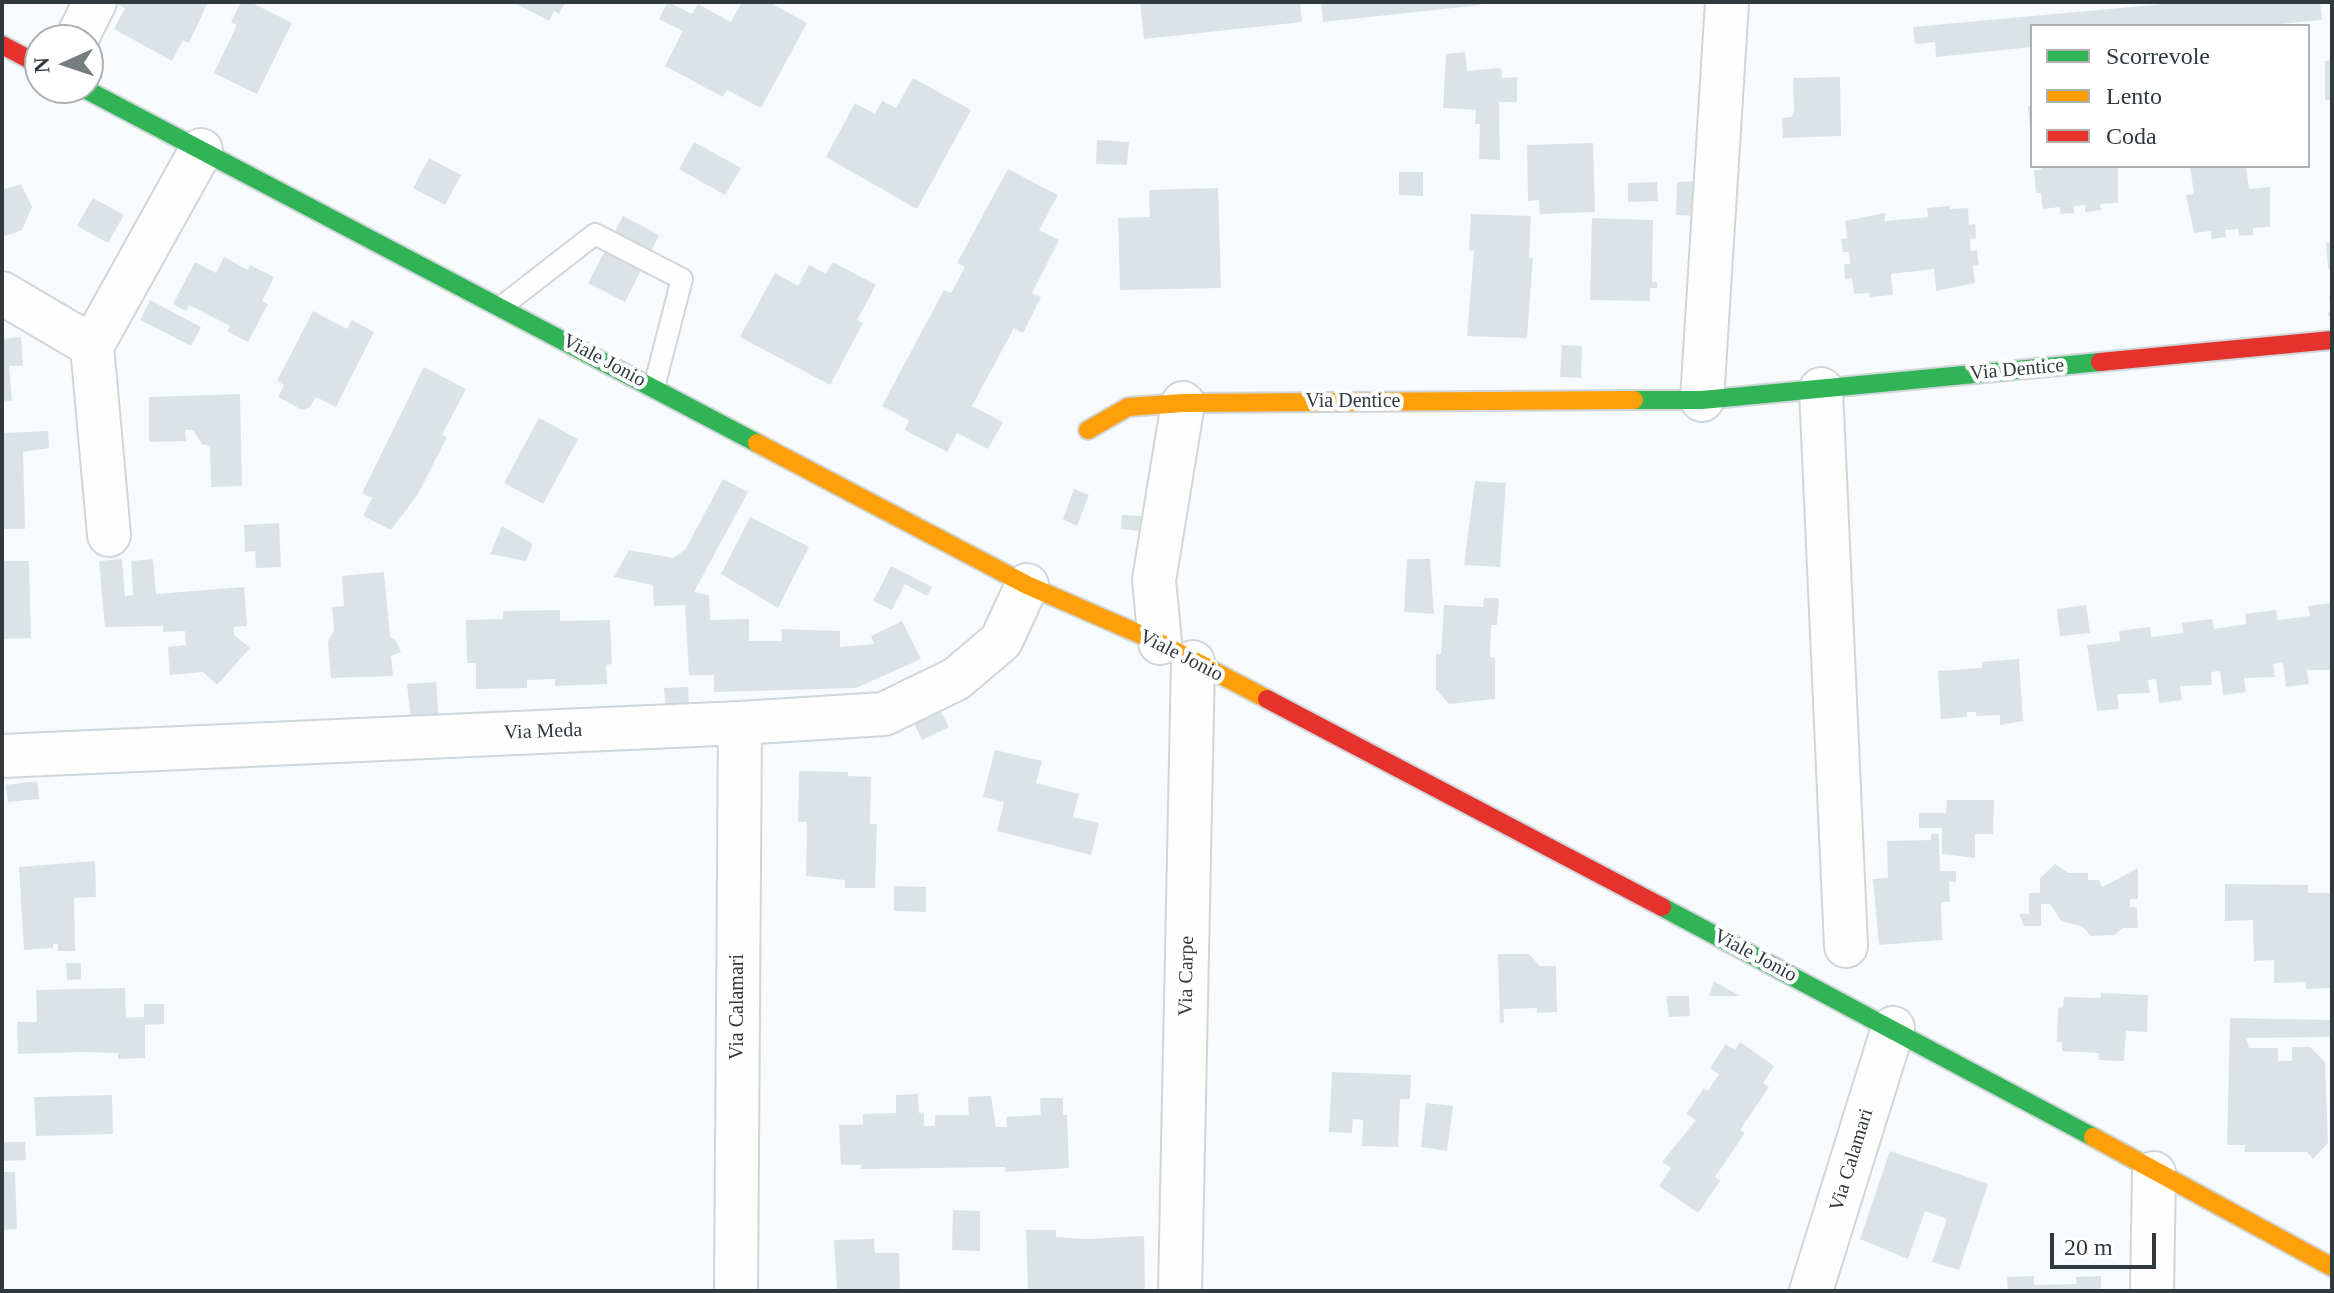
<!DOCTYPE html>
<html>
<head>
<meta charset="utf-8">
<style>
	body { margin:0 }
	#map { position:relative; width:2334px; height:1293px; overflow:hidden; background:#f8fbfd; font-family:"Times New Roman",serif }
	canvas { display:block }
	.frame { position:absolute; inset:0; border:4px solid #303a3e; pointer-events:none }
	.legend { position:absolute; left:2030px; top:24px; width:280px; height:144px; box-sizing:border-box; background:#fff; border:2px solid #acb0b2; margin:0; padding:10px 14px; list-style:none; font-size:24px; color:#303a3e }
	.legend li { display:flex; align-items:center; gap:16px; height:40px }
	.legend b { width:40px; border:2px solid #acb0b2 }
	.north { position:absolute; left:24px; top:24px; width:80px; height:80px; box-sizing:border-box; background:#fff; border:2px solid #acb0b2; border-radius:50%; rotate:267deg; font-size:22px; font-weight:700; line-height:32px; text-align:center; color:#303a3e }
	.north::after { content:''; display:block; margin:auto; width:28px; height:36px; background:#767e81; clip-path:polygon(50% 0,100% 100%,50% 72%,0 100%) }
	.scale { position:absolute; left:2050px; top:1233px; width:106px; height:36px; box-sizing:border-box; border:4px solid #303a3e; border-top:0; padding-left:10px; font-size:24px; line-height:28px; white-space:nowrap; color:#303a3e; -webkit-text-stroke:6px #fff; paint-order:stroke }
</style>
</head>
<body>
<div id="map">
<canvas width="2334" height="1293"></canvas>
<div class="frame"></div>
<ul class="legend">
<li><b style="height:10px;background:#30b455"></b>Scorrevole</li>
<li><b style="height:10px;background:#ff9f0a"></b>Lento</li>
<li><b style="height:10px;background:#e5322d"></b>Coda</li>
</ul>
<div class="north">N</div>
<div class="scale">20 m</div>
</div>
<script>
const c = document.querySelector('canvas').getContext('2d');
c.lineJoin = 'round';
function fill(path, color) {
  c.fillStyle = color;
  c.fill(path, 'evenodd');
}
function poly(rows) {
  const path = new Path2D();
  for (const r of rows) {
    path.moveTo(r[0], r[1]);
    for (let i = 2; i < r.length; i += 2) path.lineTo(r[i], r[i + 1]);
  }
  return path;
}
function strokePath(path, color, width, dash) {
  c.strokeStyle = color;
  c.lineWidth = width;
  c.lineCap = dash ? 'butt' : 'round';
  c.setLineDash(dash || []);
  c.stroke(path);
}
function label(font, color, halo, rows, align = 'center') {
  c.font = font + ' "Times New Roman",serif';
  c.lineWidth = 8;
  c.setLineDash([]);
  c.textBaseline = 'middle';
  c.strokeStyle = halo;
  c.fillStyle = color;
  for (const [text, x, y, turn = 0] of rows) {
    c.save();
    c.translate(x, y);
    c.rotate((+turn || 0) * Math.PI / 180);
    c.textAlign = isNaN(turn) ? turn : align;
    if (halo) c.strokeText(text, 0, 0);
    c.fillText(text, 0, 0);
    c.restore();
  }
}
const building = poly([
	[114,2,208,2,189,43,183,40,172,61,114,29,125,8],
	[241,2,250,2,292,23,257,94,214,73,237,25,231,22],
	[512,2,566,2,559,14,554,11,549,21],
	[668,2,692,14,698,4,731,22,742,2,769,2,807,23,761,108,727,90,723,97,665,66,683,31,659,19],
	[1140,2,1300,2,1302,22,1144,39],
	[1321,2,1480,2,1481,5,1323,22],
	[2186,2,2320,2,2322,20,2257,26,2032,26,2032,47,1936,57,1935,42,1915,44,1913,27],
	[1465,52,1467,71,1501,68,1502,78,1517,77,1517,102,1499,102,1500,160,1479,159,1480,124,1475,124,1476,110,1443,108,1446,54],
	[2332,60,2332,100,2325,100,2325,61],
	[1840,77,1841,136,1783,138,1782,118,1792,117,1794,112,1793,78],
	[913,78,971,110,917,209,826,157,855,103,875,114,882,101,896,108],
	[2032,105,2032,129,2030,129,2028,106],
	[1097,140,1129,142,1127,165,1096,164],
	[694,142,741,168,725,195,679,169],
	[1593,143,1595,212,1540,214,1539,200,1528,201,1527,145],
	[429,158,461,175,445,205,413,188],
	[2041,166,2118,166,2118,203,2100,204,2101,210,2085,212,2085,205,2074,206,2074,213,2060,214,2060,207,2043,209,2041,193,2036,193,2034,170,2042,170],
	[2190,166,2246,166,2249,189,2270,187,2270,227,2253,228,2253,235,2239,236,2238,229,2225,230,2226,237,2211,239,2211,231,2194,233,2186,195,2194,194],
	[1008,169,1058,195,1039,230,1059,240,1032,293,1041,297,1023,333,1014,328,972,406,1003,422,988,449,957,433,947,452,905,430,909,420,882,406,944,290,951,293,965,267,957,263],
	[1399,172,1423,172,1423,196,1399,195],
	[1700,181,1698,216,1676,215,1677,182],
	[2,182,5,189,21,184,32,207,22,230,2,237],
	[1657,182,1658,201,1628,202,1628,183],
	[1218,188,1221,288,1120,290,1118,218,1150,217,1149,190],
	[93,198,124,215,108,243,77,226],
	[1950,206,1950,209,1968,208,1969,225,1975,224,1976,238,1970,239,1971,251,1977,250,1979,265,1973,266,1975,283,1936,291,1934,269,1891,274,1893,295,1870,297,1869,293,1854,294,1852,278,1845,279,1844,264,1850,264,1849,252,1843,252,1841,239,1847,238,1845,221,1885,213,1885,221,1928,217,1927,208],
	[1471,214,1531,216,1529,258,1533,257,1527,338,1467,336,1474,251,1469,250],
	[623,216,659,235,625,302,588,283],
	[1592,218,1653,220,1652,282,1657,282,1657,288,1650,288,1650,301,1590,300],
	[2332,242,2332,268,2328,269,2326,243],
	[224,257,248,270,250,265,274,277,262,301,268,304,248,342,227,331,230,326,189,305,186,311,173,304,195,262,216,273],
	[833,262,876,285,857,320,863,323,830,385,740,337,775,273,798,286,809,265,826,274],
	[2329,296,2332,296,2332,319,2327,314,2331,310],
	[150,300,201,327,191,346,140,320],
	[313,311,347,329,352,320,374,332,336,407,316,397,310,407,302,410,278,397,284,385,277,381],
	[21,337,23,366,9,366,12,401,2,402,2,339],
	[1562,345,1582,346,1581,378,1560,377],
	[424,367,466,389,442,435,447,437,418,494,391,530,363,516,372,498,362,493],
	[240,394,242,486,211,487,210,446,202,444,193,430,185,430,186,441,149,442,149,397],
	[539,418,578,439,543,504,504,483],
	[48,431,49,448,23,452,25,529,2,529,2,433],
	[723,479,748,492,694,592,709,595,710,620,749,619,749,641,782,641,781,629,840,631,840,647,874,644,871,636,902,621,921,659,856,688,714,692,714,675,689,675,685,605,654,606,653,585,614,577,629,550,673,558,685,550],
	[1475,481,1506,483,1500,567,1464,565],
	[1074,489,1089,495,1077,526,1063,519],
	[1122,515,1141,516,1139,531,1121,529],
	[750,517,809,547,778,608,721,574],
	[279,523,281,567,256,568,255,551,245,552,244,525],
	[502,526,533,544,526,561,490,554],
	[122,559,125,596,133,595,131,561,153,559,156,594,244,587,247,626,234,627,234,635,250,648,217,685,203,672,170,675,168,647,186,645,185,631,163,632,163,626,105,627,99,561],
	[1407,559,1430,559,1434,614,1404,612],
	[2,561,29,561,31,638,2,639],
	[891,566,932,587,927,596,905,584,892,610,873,601],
	[384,572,390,637,395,639,401,652,391,656,393,676,331,678,328,642,334,630,332,607,344,606,342,576],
	[1484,598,1499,598,1497,625,1491,625,1490,657,1495,658,1495,699,1449,704,1436,689,1436,654,1441,654,1444,605,1483,607],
	[2332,603,2332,670,2307,670,2309,684,2286,687,2283,662,2273,664,2275,677,2244,678,2246,692,2223,695,2220,671,2211,672,2212,685,2180,686,2182,700,2159,703,2156,679,2148,680,2150,693,2117,694,2119,709,2097,711,2087,645,2120,641,2119,631,2150,627,2151,637,2183,633,2182,623,2212,619,2214,629,2246,624,2245,614,2276,610,2278,620,2310,616,2308,606],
	[2086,605,2090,633,2060,636,2057,609],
	[560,610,560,621,610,620,612,664,606,665,607,684,555,686,555,679,527,680,527,688,476,689,476,663,467,663,466,620,503,619,503,611],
	[2019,659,2023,721,2000,725,2000,715,1976,716,1976,712,1967,712,1967,717,1941,719,1938,671,1982,668,1982,662],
	[436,682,439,720,411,721,407,684],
	[688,687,689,707,666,709,664,688],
	[936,702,949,727,922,740,910,715],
	[995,750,1042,761,1036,783,1079,794,1073,817,1099,823,1091,855,997,831,1004,802,983,797],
	[799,771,848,772,848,776,871,777,870,824,877,824,875,888,845,888,845,880,806,876,807,822,798,822],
	[37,781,39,799,8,802,6,785],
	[1947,800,1994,800,1993,834,1975,834,1975,858,1942,854,1942,828,1919,828,1919,813,1946,813],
	[1931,834,1939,834,1940,871,1956,871,1956,882,1949,882,1950,902,1941,902,1942,940,1879,945,1873,879,1888,878,1887,841,1931,840],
	[95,861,96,897,74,898,75,951,58,951,58,944,53,944,53,948,24,950,19,867],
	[2055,864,2068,873,2088,873,2088,880,2099,880,2102,887,2138,868,2138,899,2130,899,2130,907,2137,907,2138,928,2123,928,2114,935,2091,936,2083,927,2061,921,2050,904,2041,904,2041,926,2024,926,2019,914,2029,914,2029,893,2040,893,2040,878],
	[2225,884,2308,885,2308,893,2332,893,2331,988,2306,989,2306,982,2274,983,2274,960,2254,961,2253,920,2225,921],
	[894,886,926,887,926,912,894,911],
	[1498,954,1529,954,1540,966,1556,966,1557,1012,1537,1013,1537,1008,1503,1009,1504,1022,1500,1023],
	[66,963,81,963,81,979,67,980],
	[1714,981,1717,983,1740,996,1709,996],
	[125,988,126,1018,144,1017,144,1004,164,1004,164,1024,145,1025,145,1058,118,1059,118,1053,82,1052,18,1054,17,1022,37,1022,36,990],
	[2101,993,2148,995,2147,1032,2126,1031,2124,1061,2098,1060,2099,1053,2062,1051,2062,1042,2057,1042,2058,1008,2063,1007,2064,997,2101,998],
	[1666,996,1689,996,1690,1016,1669,1017],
	[2230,1018,2332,1020,2332,1037,2246,1038,2249,1048,2278,1048,2278,1061,2292,1061,2292,1047,2310,1047,2325,1062,2328,1143,2313,1159,2307,1152,2244,1152,2245,1145,2227,1145],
	[1740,1042,1774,1066,1763,1083,1769,1087,1740,1130,1745,1133,1715,1177,1721,1180,1698,1213,1659,1186,1671,1168,1662,1162,1696,1120,1686,1114,1704,1088,1708,1091,1719,1074,1710,1068,1726,1044,1735,1050],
	[1332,1072,1411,1075,1410,1099,1400,1099,1398,1147,1362,1146,1363,1120,1353,1119,1352,1133,1329,1132],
	[918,1094,919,1113,924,1112,924,1126,935,1126,935,1115,969,1115,968,1097,991,1096,996,1127,1007,1127,1006,1117,1041,1115,1040,1098,1063,1098,1063,1115,1067,1115,1069,1168,1006,1172,1005,1167,861,1169,861,1165,841,1165,839,1125,863,1125,863,1114,896,1113,896,1095],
	[112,1095,113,1134,36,1136,34,1097],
	[1426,1103,1453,1106,1447,1151,1421,1147],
	[2,1142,25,1142,26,1160,2,1161],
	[1890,1151,1988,1184,1959,1270,1932,1262,1947,1219,1925,1211,1908,1259,1860,1239],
	[2,1172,15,1172,17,1229,2,1230],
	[953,1210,980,1211,980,1251,952,1250],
	[1026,1230,1056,1230,1056,1237,1087,1239,1144,1236,1145,1291,1028,1291],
	[874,1239,875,1253,899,1253,900,1291,837,1291,834,1240],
	[2034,1276,2034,1285,2077,1284,2076,1277,2101,1276,2101,1291,2008,1291,2007,1277]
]);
const lane = poly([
	[501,307,595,234,682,279,654,387]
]);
const street = poly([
	[76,40,95,2],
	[2,293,92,346],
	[1821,389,1846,946],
	[1702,400,1727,2],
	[109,535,92,346,201,150],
	[1160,643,1154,580,1183,403],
	[2,756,740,723,884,714,956,679,1001,641,1027,585],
	[736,1291,740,723],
	[1180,1291,1193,662],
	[1811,1291,1893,1028],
	[2152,1291,2154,1173]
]);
const fast = poly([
	[83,88,757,443],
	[1634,400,1702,400,2100,362],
	[1662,907,2093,1137]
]);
const slow = poly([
	[1088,430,1128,407,1183,403,1634,400],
	[757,443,1027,585,1160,643,1267,699],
	[2093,1137,2332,1267]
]);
const jam = poly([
	[2,45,40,65],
	[2100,362,2332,340],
	[1267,699,1662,907]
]);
const streetNames = [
	["Viale Jonio",604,361,28],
	["Via Dentice",2017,370,-5],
	["Via Dentice",1353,402],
	["Viale Jonio",1181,656,27],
	["Via Meda",543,732,-2],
	["Viale Jonio",1755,956,28],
	["Via Carpe",1187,976,-89],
	["Via Calamari",738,1007,-90],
	["Via Calamari",1852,1160,-73]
];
fill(building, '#dce3e6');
strokePath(lane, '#cfd6da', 24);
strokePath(street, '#cfd6da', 46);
strokePath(fast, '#cfd6da', 22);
strokePath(slow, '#cfd6da', 22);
strokePath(jam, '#cfd6da', 22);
strokePath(lane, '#fefeff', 20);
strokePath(street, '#fefeff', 42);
strokePath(fast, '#30b455', 18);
strokePath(slow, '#ff9f0a', 18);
strokePath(jam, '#e5322d', 18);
label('20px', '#303a3e', '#fff', streetNames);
</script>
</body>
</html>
